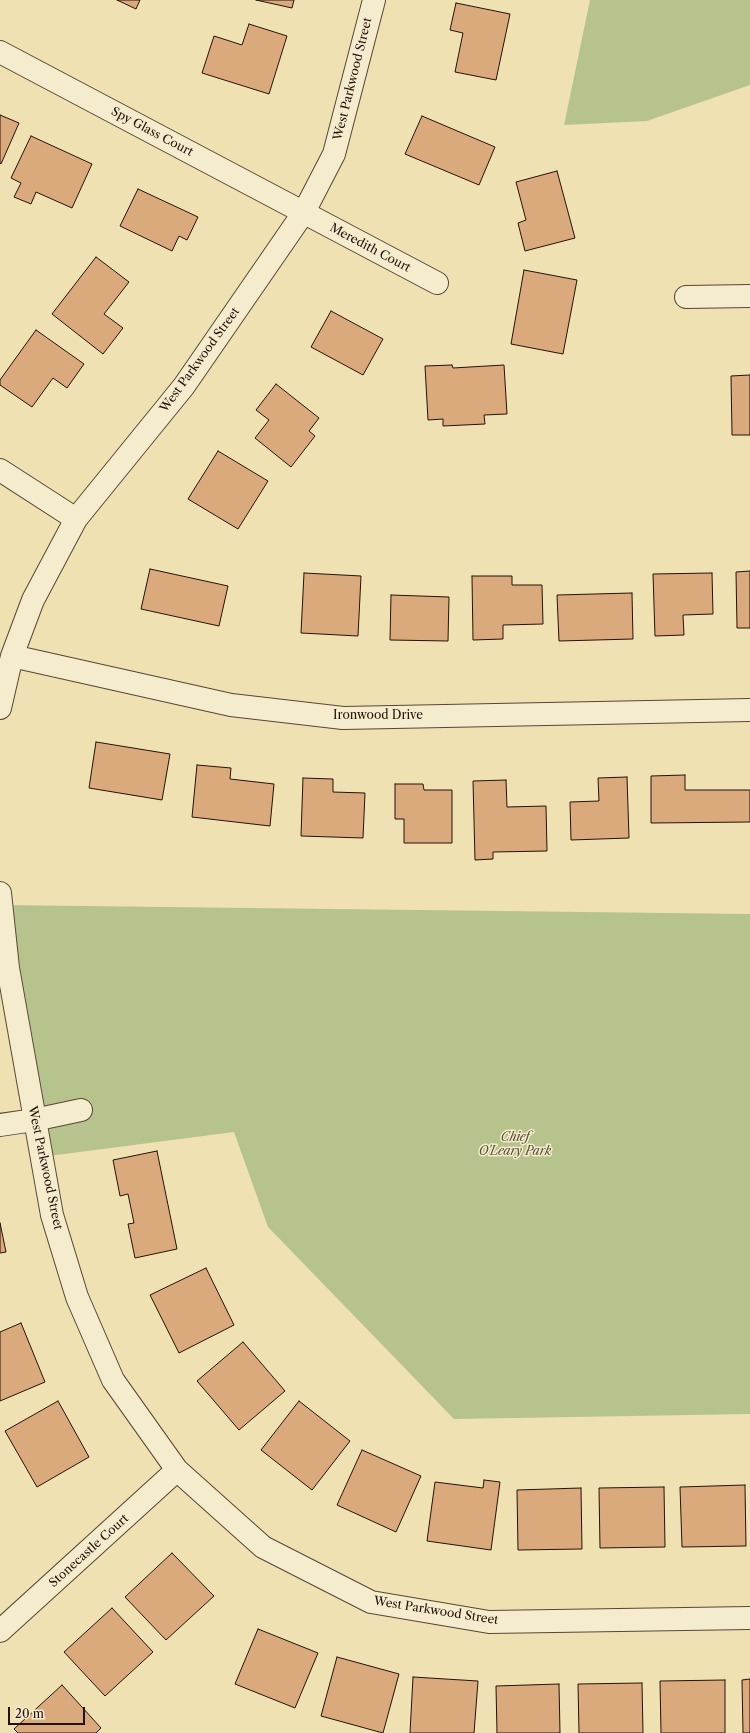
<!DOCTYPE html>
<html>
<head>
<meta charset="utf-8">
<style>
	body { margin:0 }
	#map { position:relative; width:750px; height:1733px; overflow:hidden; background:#efe1b2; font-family:"Libre Caslon Text",serif }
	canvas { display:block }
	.scale { position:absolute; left:8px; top:1707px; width:77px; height:18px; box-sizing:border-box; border:2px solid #24120c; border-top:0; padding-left:5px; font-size:12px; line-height:14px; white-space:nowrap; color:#24120c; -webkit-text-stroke:3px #f5eccd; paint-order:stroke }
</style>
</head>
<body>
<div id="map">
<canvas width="750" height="1733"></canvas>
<div class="scale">20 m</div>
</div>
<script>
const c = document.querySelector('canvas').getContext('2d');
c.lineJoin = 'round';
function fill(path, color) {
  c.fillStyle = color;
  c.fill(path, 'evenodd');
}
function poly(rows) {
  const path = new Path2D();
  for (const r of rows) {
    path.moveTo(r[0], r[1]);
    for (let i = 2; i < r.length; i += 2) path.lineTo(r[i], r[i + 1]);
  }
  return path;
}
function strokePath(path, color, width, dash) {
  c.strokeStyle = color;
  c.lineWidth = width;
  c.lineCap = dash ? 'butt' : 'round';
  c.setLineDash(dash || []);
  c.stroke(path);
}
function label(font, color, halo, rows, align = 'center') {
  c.font = font + ' "Libre Caslon Text",serif';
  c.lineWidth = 3;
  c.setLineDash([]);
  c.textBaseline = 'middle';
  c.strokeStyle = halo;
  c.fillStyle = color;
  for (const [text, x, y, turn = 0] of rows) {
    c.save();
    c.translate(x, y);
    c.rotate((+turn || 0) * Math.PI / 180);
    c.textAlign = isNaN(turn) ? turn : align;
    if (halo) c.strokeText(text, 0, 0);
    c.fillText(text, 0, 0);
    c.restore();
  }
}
const green = poly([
	[590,0,750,0,750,85,647,121,564,125],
	[1,905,750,914,750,1414,454,1419,268,1227,234,1132,41,1157]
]);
const building = poly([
	[117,0,140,0,136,9,117,0],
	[256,0,294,0,292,8,256,0],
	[456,3,510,14,496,80,455,72,463,33,450,30,456,3],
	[249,24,287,36,269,94,202,73,214,36,242,45,249,24],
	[0,115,19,123,1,164,0,163,0,115],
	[422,116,495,147,479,185,405,154,422,116],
	[31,136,92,164,72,208,36,192,31,204,14,197,21,183,11,178,31,136],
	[557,171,575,238,525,251,518,223,526,220,516,182,557,171],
	[138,189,198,217,187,240,179,236,172,251,120,226,138,189],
	[96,257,129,282,104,314,123,328,103,354,52,314,96,257],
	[524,270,577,280,563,354,511,344,524,270],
	[331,311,383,339,363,375,311,347,331,311],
	[36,330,84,364,67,388,53,378,32,407,0,385,0,380,36,330],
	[452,365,453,368,504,365,507,414,484,415,485,424,443,426,443,419,428,420,425,366,452,365],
	[750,375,750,435,732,435,731,376,750,375],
	[276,384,319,418,309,431,315,436,291,467,255,438,269,420,256,410,276,384],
	[218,451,268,481,238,529,188,499,218,451],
	[150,569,228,586,219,626,141,609,150,569],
	[750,571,750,628,737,628,736,572,750,571],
	[304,573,361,576,358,636,301,633,304,573],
	[712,573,713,614,683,615,684,635,655,636,653,574,712,573],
	[472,576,512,576,512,585,542,585,543,624,503,625,503,639,473,640,472,576],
	[632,593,633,639,559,641,557,595,632,593],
	[391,595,449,597,448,641,390,640,391,595],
	[96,742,170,754,162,800,89,788,96,742],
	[197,765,231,768,230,779,274,784,270,826,192,817,197,765],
	[685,775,685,790,750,790,750,822,651,823,651,776,685,775],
	[627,777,629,838,571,840,570,802,599,801,598,778,627,777],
	[303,778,333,779,333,792,365,793,363,838,301,836,303,778],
	[506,780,507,807,546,806,547,851,493,852,493,859,475,860,473,781,506,780],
	[395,784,423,784,424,790,452,790,452,843,404,843,404,819,395,819,395,784],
	[157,1151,177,1249,135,1258,128,1224,134,1223,128,1194,120,1196,113,1160,157,1151],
	[0,1223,6,1252,0,1253,0,1223],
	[206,1268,234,1325,179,1353,150,1295,206,1268],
	[21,1323,45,1382,0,1401,0,1332,21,1323],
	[243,1342,285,1391,239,1430,197,1381,243,1342],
	[58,1401,89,1457,37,1487,5,1431,58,1401],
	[299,1401,350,1441,312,1490,261,1450,299,1401],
	[362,1450,421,1476,396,1532,337,1505,362,1450],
	[484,1480,500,1482,491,1550,427,1541,435,1482,483,1488,484,1480],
	[745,1485,746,1546,682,1547,680,1487,745,1485],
	[664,1487,665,1547,600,1548,599,1488,664,1487],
	[581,1488,582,1549,518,1550,517,1490,581,1488],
	[172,1553,214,1596,166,1640,125,1597,172,1553],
	[112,1608,153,1652,105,1696,64,1652,112,1608],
	[258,1629,318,1653,295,1708,235,1684,258,1629],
	[337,1657,399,1674,383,1733,321,1716,337,1657],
	[413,1677,478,1681,474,1733,410,1733,413,1677],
	[750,1679,750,1733,743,1733,742,1680,750,1679],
	[725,1680,725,1733,661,1733,660,1681,725,1680],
	[642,1683,643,1733,579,1733,578,1684,642,1683],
	[559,1684,560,1733,497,1733,496,1686,559,1684],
	[62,1685,101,1728,96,1733,18,1733,14,1729,62,1685]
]);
const street = poly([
	[0,52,437,283],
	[686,297,750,296],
	[0,470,76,519],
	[12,656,231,705,343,718,750,710],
	[0,708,12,656,33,600,76,519,184,386,304,212,334,154,374,0],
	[0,893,8,968,52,1215,77,1297,113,1380,177,1470,263,1547,371,1602,489,1622,750,1618],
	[0,1125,34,1120,81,1110],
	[0,1631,177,1470]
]);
const streetNames = [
	["West Parkwood Street",353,79,-76],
	["Spy Glass Court",152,132,28],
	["Meredith Court",370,248,28],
	["West Parkwood Street",200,360,-54],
	["Ironwood Drive",378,716],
	["West Parkwood Street",45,1168,78],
	["Stonecastle Court",89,1551,-42],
	["West Parkwood Street",436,1611,9]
];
const parkNames = [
	["Chief",515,1138],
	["O'Leary Park",515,1152]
];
fill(green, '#b7c38d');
fill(building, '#daa97c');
strokePath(building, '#24120c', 1);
strokePath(street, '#574636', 24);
strokePath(street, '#f5eccd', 22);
label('12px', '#24120c', '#f5eccd', streetNames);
label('italic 12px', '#575039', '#f5eccd', parkNames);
</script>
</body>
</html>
